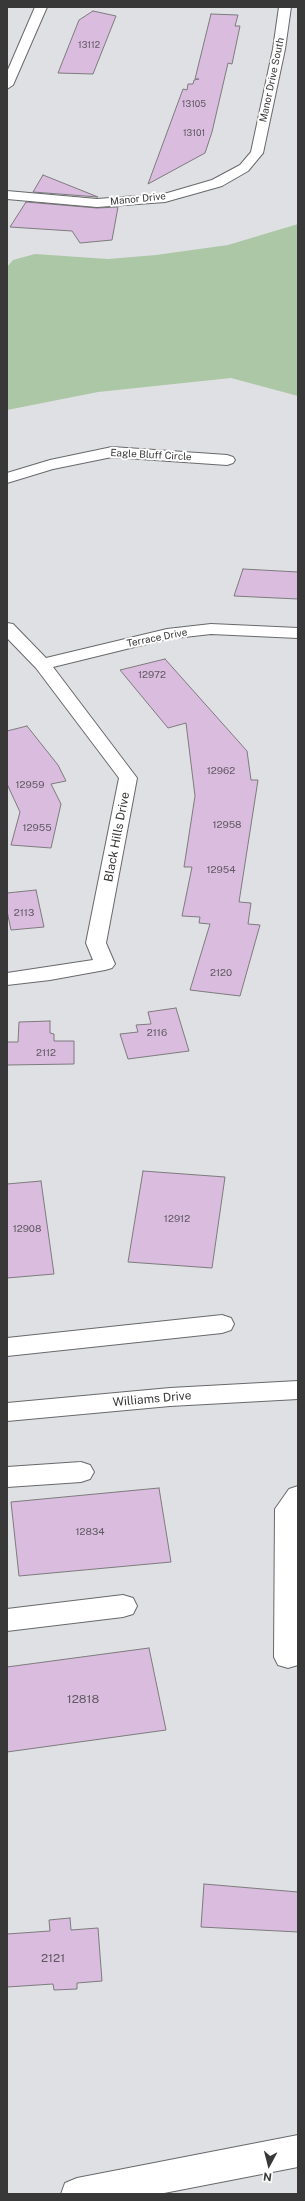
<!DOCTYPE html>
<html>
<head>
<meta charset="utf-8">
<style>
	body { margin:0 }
	#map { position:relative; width:305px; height:2201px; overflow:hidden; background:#dfe0e3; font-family:"Public Sans",sans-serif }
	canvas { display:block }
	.frame { position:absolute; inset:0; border:8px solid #383839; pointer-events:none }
	.north { position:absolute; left:249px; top:2145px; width:40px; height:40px; -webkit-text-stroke:3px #fff; paint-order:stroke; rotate:187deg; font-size:11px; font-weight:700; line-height:16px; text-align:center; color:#383839 }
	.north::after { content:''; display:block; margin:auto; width:14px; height:18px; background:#383839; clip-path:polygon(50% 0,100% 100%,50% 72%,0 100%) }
</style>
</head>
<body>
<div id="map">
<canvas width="305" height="2201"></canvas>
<div class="frame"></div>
<div class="north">N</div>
</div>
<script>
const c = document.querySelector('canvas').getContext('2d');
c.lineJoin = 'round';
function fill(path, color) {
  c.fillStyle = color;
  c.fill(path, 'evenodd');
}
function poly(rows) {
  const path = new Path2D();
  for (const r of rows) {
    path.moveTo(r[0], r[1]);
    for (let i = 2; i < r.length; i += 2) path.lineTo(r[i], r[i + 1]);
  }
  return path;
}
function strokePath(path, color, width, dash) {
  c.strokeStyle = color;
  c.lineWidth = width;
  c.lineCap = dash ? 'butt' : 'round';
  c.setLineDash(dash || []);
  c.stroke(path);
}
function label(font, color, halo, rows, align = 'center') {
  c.font = font + ' "Public Sans",sans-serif';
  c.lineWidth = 4;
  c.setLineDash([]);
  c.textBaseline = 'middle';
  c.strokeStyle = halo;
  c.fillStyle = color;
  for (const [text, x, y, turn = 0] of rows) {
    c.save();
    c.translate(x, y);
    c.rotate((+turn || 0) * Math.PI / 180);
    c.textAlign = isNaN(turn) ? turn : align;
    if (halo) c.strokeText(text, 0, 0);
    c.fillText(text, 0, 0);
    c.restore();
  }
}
const green = poly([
	[298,224,298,396,231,378,98,392,7,410,7,267,13,260,35,254,108,259,156,255,228,245]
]);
const building = poly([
	[93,11,116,16,93,74,58,73,79,20,93,11],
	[211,14,238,15,235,26,240,26,232,64,228,63,212,132,205,153,148,184,183,89,187,90,188,84,193,84,194,80,199,79,195,79,211,14],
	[43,175,98,197,33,192,43,175],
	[26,202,97,208,118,207,112,240,80,243,72,231,10,227,26,202],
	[243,569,298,572,298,599,234,596,243,569],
	[165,659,247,751,251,780,258,780,239,902,251,903,248,924,260,925,240,996,190,990,210,924,199,923,200,917,182,916,192,867,184,867,195,796,186,723,168,728,120,670,165,659],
	[27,726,58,765,66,781,51,784,61,804,51,848,11,845,20,812,7,784,7,731,27,726],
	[36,890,44,927,11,930,7,911,7,893,36,890],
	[176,1008,189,1051,128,1059,120,1034,138,1032,136,1025,151,1024,148,1012,176,1008],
	[50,1021,50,1033,54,1034,54,1041,74,1041,74,1064,7,1065,7,1042,18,1042,19,1022,50,1021],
	[143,1171,225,1177,212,1268,128,1262,143,1171],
	[41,1181,54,1274,7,1278,7,1184,41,1181],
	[159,1488,171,1562,19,1576,11,1502,159,1488],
	[149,1648,166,1730,7,1752,7,1667,149,1648],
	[204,1884,298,1892,298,1932,201,1927,204,1884],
	[70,1918,71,1930,98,1928,102,1981,77,1983,77,1989,54,1990,53,1984,7,1987,7,1934,50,1931,49,1920,70,1918]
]);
const minor = poly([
	[35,7,47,7,13,85,7,89,7,72,35,7],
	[279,7,291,7,285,49,263,153,248,171,222,186,165,202,97,207,7,199,7,191,97,199,164,194,212,180,240,165,251,152,273,49,279,7],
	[112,447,227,455,233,457,235,460,233,463,227,465,112,457,53,469,7,483,7,473,50,460,112,447],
	[7,623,13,624,46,658,167,629,211,624,298,628,298,638,211,634,167,639,53,667,137,778,106,943,115,964,112,968,105,970,50,980,7,985,7,973,93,960,86,943,119,778,36,668,7,638,7,623],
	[222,1315,231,1318,234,1324,231,1330,222,1333,7,1356,7,1338,222,1315],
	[81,1462,90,1465,94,1472,90,1479,81,1482,7,1487,7,1467,81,1462],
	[298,1486,298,1665,288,1668,278,1665,274,1657,275,1509,289,1489,298,1486],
	[123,1595,133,1598,137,1606,133,1614,123,1617,7,1631,7,1609,123,1595],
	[298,2135,298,2167,159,2194,61,2194,65,2183,77,2178,298,2135]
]);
const major = poly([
	[298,1381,298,1399,170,1406,7,1421,7,1403,170,1388,298,1381]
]);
const farNumbernames = [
	["13112",89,45],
	["13105",194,104],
	["13101",194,133]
];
const farStreetnames = [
	["Manor Drive South",272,80,-78],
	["Manor Drive",138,199,-6],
	["Eagle Bluff Circle",151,455,3],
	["Terrace Drive",157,638,-11]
];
const numberNames = [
	["12972",152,675],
	["12962",221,771],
	["12959",30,785],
	["12958",227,825],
	["12955",37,828],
	["12954",221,870],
	["2113",24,913],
	["2120",221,973],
	["2116",157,1033],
	["2112",46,1053],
	["12912",177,1219],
	["12908",27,1229],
	["12834",90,1532]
];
const streetNames = [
	["Black Hills Drive",117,837,-79],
	["Williams Drive",152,1399,-5]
];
const nearNumbernames = [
	["12818",83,1699],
	["2121",53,1958]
];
fill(green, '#acc7a5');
fill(building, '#d9bcde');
strokePath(building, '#7d7b7d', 1);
strokePath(minor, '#68696b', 2);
strokePath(major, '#68696b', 2);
fill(minor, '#fff');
fill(major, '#fff');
label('9px', '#605962', null, farNumbernames);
label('10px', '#383839', '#fff', farStreetnames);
label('10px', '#605962', null, numberNames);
label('12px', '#383839', '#fff', streetNames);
label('12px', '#605962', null, nearNumbernames);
</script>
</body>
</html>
